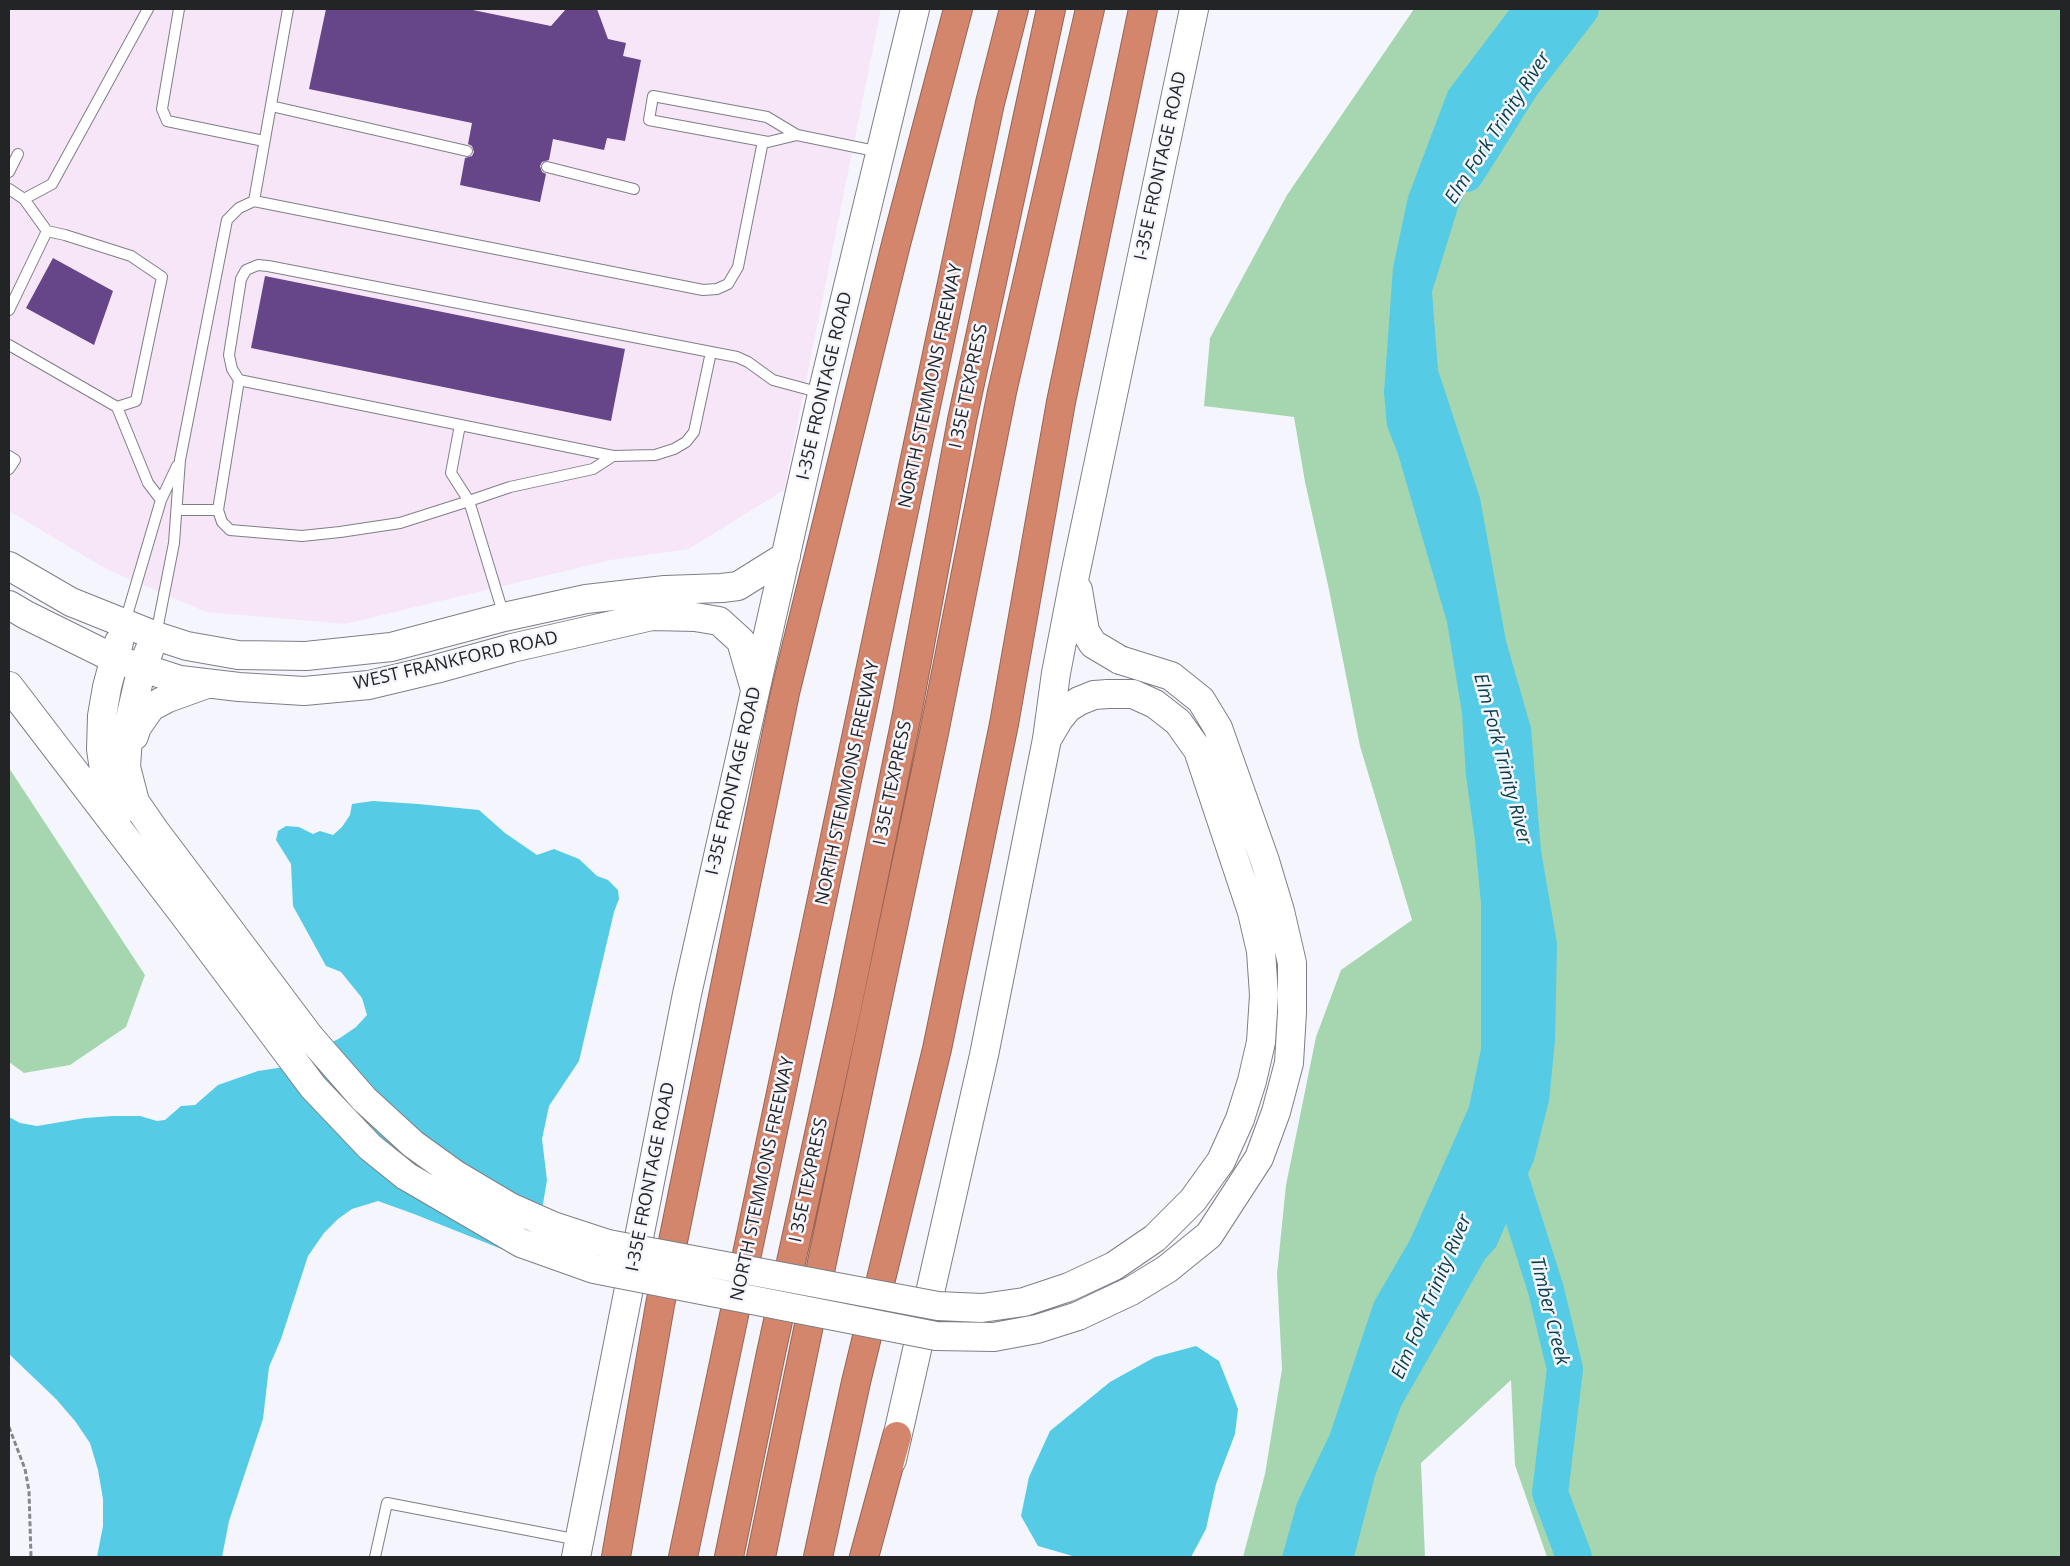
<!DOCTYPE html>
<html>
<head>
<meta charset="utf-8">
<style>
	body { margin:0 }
	#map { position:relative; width:2070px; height:1566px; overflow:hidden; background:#f5f6fd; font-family:"Open Sans",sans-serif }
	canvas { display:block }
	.frame { position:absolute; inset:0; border:10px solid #232426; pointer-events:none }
</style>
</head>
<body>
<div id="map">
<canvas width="2070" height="1566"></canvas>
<div class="frame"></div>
</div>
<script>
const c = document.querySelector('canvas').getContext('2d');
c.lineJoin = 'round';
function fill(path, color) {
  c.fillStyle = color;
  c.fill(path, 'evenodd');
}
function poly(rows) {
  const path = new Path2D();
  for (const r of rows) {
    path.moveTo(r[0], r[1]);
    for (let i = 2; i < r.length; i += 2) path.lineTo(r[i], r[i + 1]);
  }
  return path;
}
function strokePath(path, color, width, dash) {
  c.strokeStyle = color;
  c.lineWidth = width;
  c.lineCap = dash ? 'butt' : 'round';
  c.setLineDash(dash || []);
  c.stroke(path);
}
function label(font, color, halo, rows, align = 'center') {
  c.font = font + ' "Open Sans",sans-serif';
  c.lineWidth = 5;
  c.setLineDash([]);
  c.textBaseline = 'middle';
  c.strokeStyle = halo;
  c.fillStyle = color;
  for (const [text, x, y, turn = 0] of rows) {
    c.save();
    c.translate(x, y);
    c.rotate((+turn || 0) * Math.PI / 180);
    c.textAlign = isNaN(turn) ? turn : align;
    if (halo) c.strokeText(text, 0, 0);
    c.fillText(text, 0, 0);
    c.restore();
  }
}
const commercial = poly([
	[9,9,881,9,784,490,689,549,611,560,345,624,206,612,106,569,9,511]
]);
const green = poly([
	[1414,9,2061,9,2061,1557,1547,1557,1515,1465,1511,1380,1421,1463,1425,1557,1243,1557,1265,1474,1282,1369,1277,1274,1286,1185,1316,1037,1341,970,1412,920,1360,746,1328,585,1305,482,1294,417,1204,406,1210,338,1287,195],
	[9,768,145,975,126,1027,70,1065,24,1073,9,1062]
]);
const water = poly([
	[1510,9,1563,9,1548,39,1530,60,1497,121,1458,208,1432,292,1438,370,1480,498,1506,641,1531,728,1541,851,1557,943,1555,1041,1549,1101,1534,1160,1496,1247,1485,1259,1401,1406,1375,1476,1354,1557,1282,1557,1297,1503,1330,1434,1374,1302,1410,1240,1469,1107,1481,1049,1481,903,1475,840,1466,776,1462,713,1447,622,1398,454,1387,426,1384,392,1393,268,1408,197,1448,91],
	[373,801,418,804,479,810,505,833,537,855,554,849,579,859,597,876,608,880,618,890,619,899,614,912,579,1061,549,1106,542,1139,547,1180,542,1210,514,1254,414,1214,378,1201,352,1209,338,1219,324,1233,308,1256,281,1339,269,1367,263,1419,229,1521,222,1557,97,1557,103,1526,103,1499,98,1470,90,1443,75,1421,56,1399,9,1354,9,1117,20,1123,37,1126,85,1118,113,1116,140,1116,157,1121,165,1120,181,1106,195,1105,218,1085,258,1071,284,1067,340,1038,356,1027,367,1015,362,998,341,972,326,966,293,906,291,864,276,840,278,831,286,826,299,827,313,834,320,831,333,835,342,827,350,815,352,804],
	[1196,1346,1219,1361,1238,1409,1235,1434,1216,1484,1206,1529,1191,1557,1076,1557,1038,1546,1021,1516,1029,1477,1050,1431,1110,1382,1155,1357]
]);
const river = poly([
	[1466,174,1522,85,1581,9],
	[1502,1151,1546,1290,1565,1369,1550,1493,1574,1557]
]);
const building = poly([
	[326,9,468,9,551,26,566,9,597,9,608,39,626,43,623,56,641,60,625,141,607,138,604,150,553,139,549,160,542,162,540,166,542,172,546,174,540,202,460,185,465,158,472,156,474,152,472,146,468,144,472,123,309,89],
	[53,258,113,291,94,345,26,308],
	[265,276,625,349,611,421,251,348]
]);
const path = poly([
	[9,1427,25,1469,29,1491,31,1557]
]);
const service = poly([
	[179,9,162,109,167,121,264,141],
	[653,96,767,117,797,135,768,142,649,120,653,96],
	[271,106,467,151],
	[797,135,880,152],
	[547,167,634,189],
	[9,172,18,154],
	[9,189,24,199,52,184,148,9],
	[24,199,47,231],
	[254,201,288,9],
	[9,310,47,231,65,235,131,256,162,277,136,401,117,407,9,345],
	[239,380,613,456],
	[117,407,148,483,161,500],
	[460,425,451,473,469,501,510,487,593,469,613,456,655,455,674,449,686,442,694,432,711,352,737,357,748,362,773,380,821,393],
	[9,456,15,460,9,469],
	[177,510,218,510,222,522,230,530,302,536,340,532,400,523,469,501,504,616],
	[218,510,239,380,232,369,229,355,241,279,246,270,258,265,268,266,711,352],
	[125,622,161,500,177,466],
	[156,635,174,543,180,460,227,220,239,208,254,201,703,290,717,289,728,284,738,267,763,141],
	[375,1557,387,1503,579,1540]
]);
const secondary = poly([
	[9,566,71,602,156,636,187,646,238,655,306,656,391,647,504,617,586,599,665,590,722,588,738,586,786,556],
	[1078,590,1085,631,1093,644,1120,660],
	[9,605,26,615,115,659,180,680,239,687,304,691,369,685,436,669,512,648,652,616,695,617,719,621,741,641,754,686],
	[149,651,142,667,129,723,126,767,135,802,155,831,210,904],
	[9,686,191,924],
	[134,736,137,727,151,707,168,698,207,684],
	[1049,736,1059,719,1068,708,1079,701,1094,695,1108,694],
	[117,817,107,791,101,749,102,716,107,687,119,642],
	[892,1460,984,1055,1047,739,1056,673,1075,575,1194,9],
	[576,1557,687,994,822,394,915,9]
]);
const motorway = poly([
	[616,1557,660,1305,785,693,896,244,958,9],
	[683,1557,990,103,1014,9],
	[729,1557,771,1353,847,1007,907,714,962,420,1051,9],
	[761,1557,822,1262,934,733,1002,392,1090,9],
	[818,1557,856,1382,937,1049,1004,724,1061,402,1143,9],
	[864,1557,897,1436]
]);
const secondaryBridge = poly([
	[210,904,309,1036,364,1099,413,1144,456,1175,510,1207,553,1226,608,1244,938,1306,982,1308,1024,1302,1069,1287,1114,1266,1155,1238,1193,1200,1221,1161,1240,1119,1252,1081,1261,1042,1264,995,1261,951,1252,912,1198,750,1178,722,1155,704,1133,694,1108,694],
	[191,924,313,1087,370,1147,406,1176,521,1243,594,1269,936,1336,994,1337,1037,1329,1078,1316,1131,1291,1167,1269,1209,1235,1259,1158,1276,1112,1289,1063,1292,1012,1292,963,1280,911,1265,861,1218,728,1201,700,1171,676,1120,660]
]);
const streetNames = [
	["I-35E FRONTAGE ROAD",1161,166,-78],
	["I-35E FRONTAGE ROAD",825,386,-77],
	["NORTH STEMMONS FREEWAY",931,386,-78],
	["I 35E TEXPRESS",969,386,-78],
	["WEST FRANKFORD ROAD",456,661,-13],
	["I-35E FRONTAGE ROAD",734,781,-77],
	["NORTH STEMMONS FREEWAY",848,783,-78],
	["I 35E TEXPRESS",893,783,-78],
	["I-35E FRONTAGE ROAD",651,1177,-79],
	["NORTH STEMMONS FREEWAY",763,1179,-78],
	["I 35E TEXPRESS",809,1180,-78]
];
const waterNames = [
	["Elm Fork Trinity River",1498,128,-57],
	["Elm Fork Trinity River",1502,759,75],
	["Elm Fork Trinity River",1432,1297,-67],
	["Timber Creek",1549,1311,76]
];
fill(commercial, '#f7e6f8');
fill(green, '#a6d6b0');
fill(water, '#55cbe5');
strokePath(river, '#55cbe5', 36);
fill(building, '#664589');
strokePath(service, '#7e7f86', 12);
strokePath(secondary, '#7e7f86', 30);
strokePath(motorway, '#966454', 30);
strokePath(path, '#86878b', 3, [5, 2.5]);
strokePath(service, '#fff', 10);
strokePath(secondary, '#fff', 28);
strokePath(motorway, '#d4866d', 28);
strokePath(secondaryBridge, '#7e7f86', 30, []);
strokePath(secondaryBridge, '#fff', 28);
label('18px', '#232426', '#f5f6fd', streetNames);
label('italic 19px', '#053d48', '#f5f6fd', waterNames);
</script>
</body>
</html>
